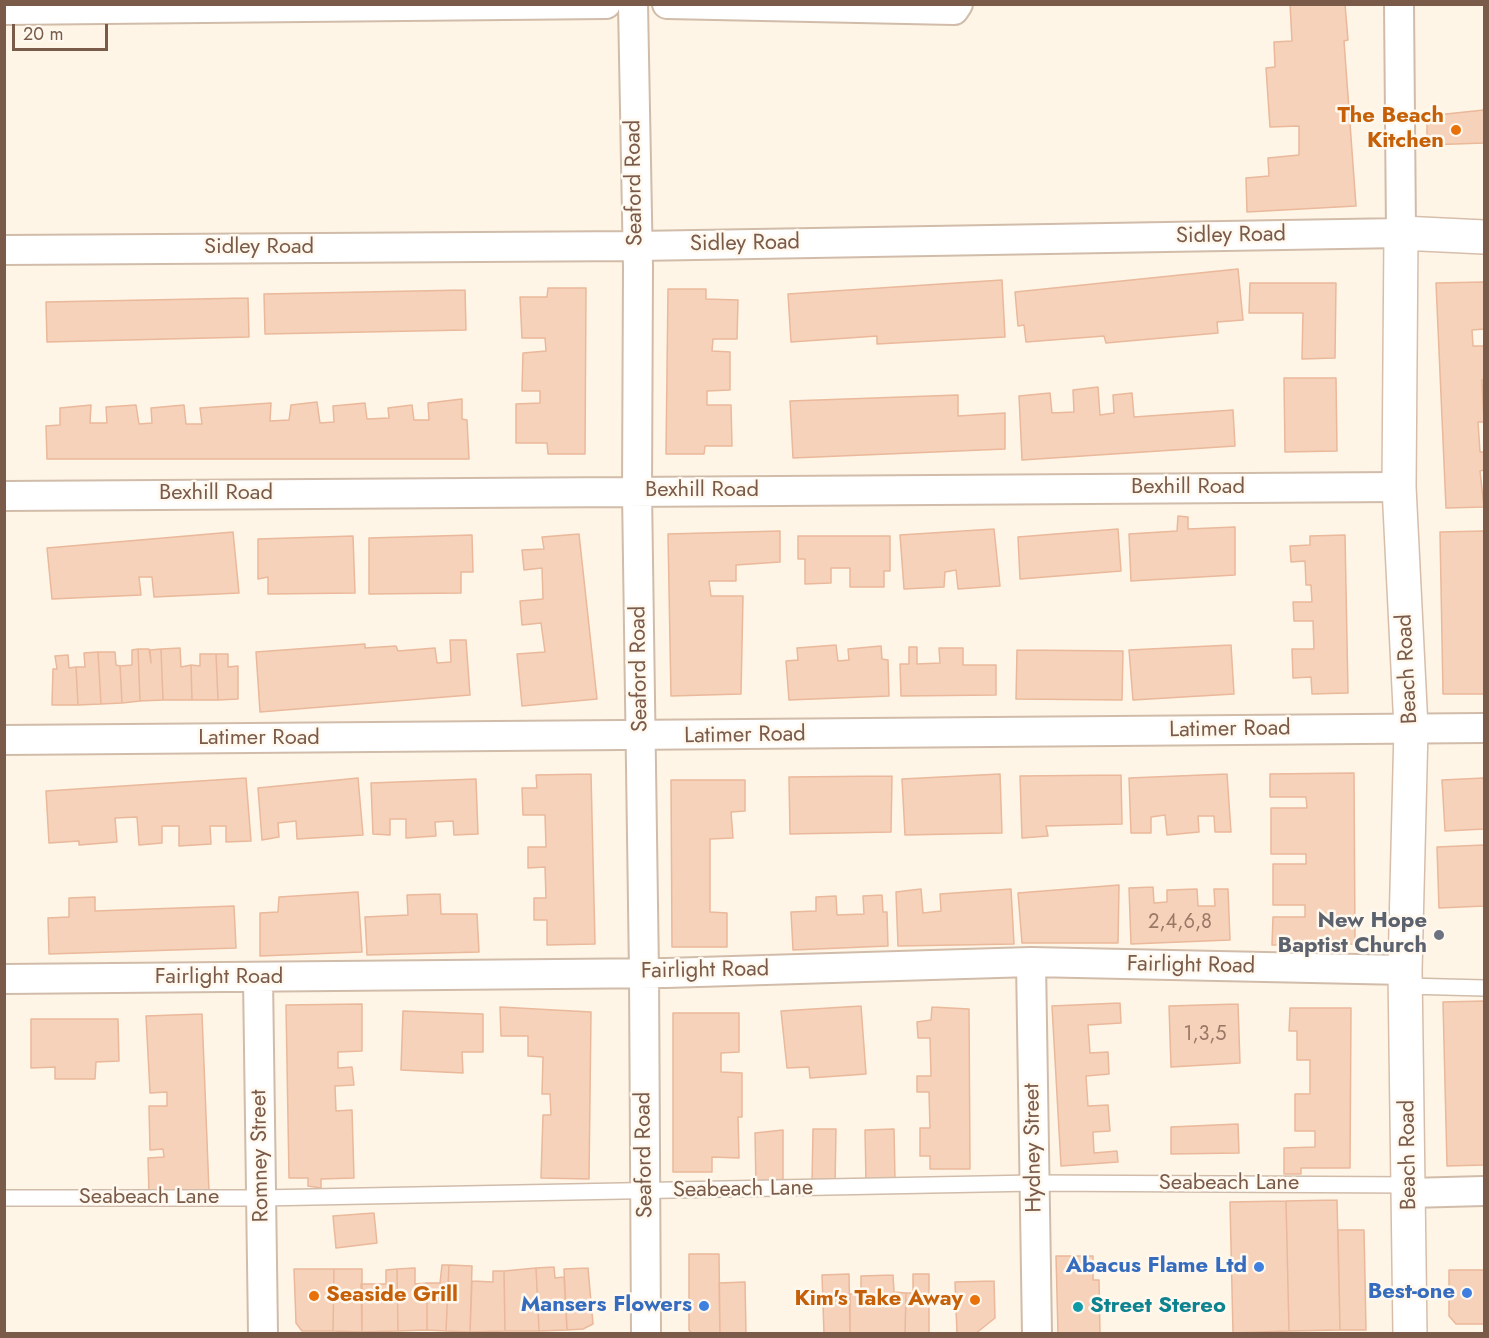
<!DOCTYPE html>
<html>
<head>
<meta charset="utf-8">
<style>
	body { margin:0 }
	#map { position:relative; width:1489px; height:1338px; overflow:hidden; background:#fef5e6; font-family:Jost,sans-serif }
	canvas { display:block }
	.frame { position:absolute; inset:0; border:6px solid #7a5a48; pointer-events:none }
	.scale { position:absolute; left:12px; top:24px; width:96px; height:27px; box-sizing:border-box; border:3px solid #7a5a48; border-top:0; padding-left:8px; font-size:18px; line-height:21px; white-space:nowrap; color:#7a5a48; -webkit-text-stroke:4px #fff8ee; paint-order:stroke }
</style>
</head>
<body>
<div id="map">
<canvas width="1489" height="1338"></canvas>
<div class="frame"></div>
<div class="scale">20 m</div>
</div>
<script>
const c = document.querySelector('canvas').getContext('2d');
c.lineJoin = 'round';
function fill(path, color) {
  c.fillStyle = color;
  c.fill(path, 'evenodd');
}
function poly(rows) {
  const path = new Path2D();
  for (const r of rows) {
    path.moveTo(r[0], r[1]);
    for (let i = 2; i < r.length; i += 2) path.lineTo(r[i], r[i + 1]);
  }
  return path;
}
function strokePath(path, color, width, dash) {
  c.strokeStyle = color;
  c.lineWidth = width;
  c.lineCap = dash ? 'butt' : 'round';
  c.setLineDash(dash || []);
  c.stroke(path);
}
function label(font, color, halo, rows, align = 'center') {
  c.font = font + ' Jost,sans-serif';
  c.lineWidth = 5;
  c.setLineDash([]);
  c.textBaseline = 'middle';
  c.strokeStyle = halo;
  c.fillStyle = color;
  for (const [text, x, y, turn = 0] of rows) {
    c.save();
    c.translate(x, y);
    c.rotate((+turn || 0) * Math.PI / 180);
    c.textAlign = isNaN(turn) ? turn : align;
    if (halo) c.strokeText(text, 0, 0);
    c.fillText(text, 0, 0);
    c.restore();
  }
}
const building = poly([
	[1290,4,1345,4,1348,40,1344,41,1356,206,1247,212,1246,178,1269,176,1268,158,1299,155,1299,126,1270,127,1266,68,1275,67,1274,42,1292,41,1290,4],
	[1484,110,1484,143,1427,145,1427,116,1484,110],
	[1238,269,1243,320,1217,322,1218,333,1106,343,1104,336,1026,342,1024,325,1018,326,1015,292,1238,269],
	[1002,280,1005,337,877,344,877,336,791,342,788,294,1002,280],
	[1484,282,1484,329,1472,330,1473,346,1484,346,1484,380,1482,380,1484,422,1478,422,1480,452,1484,452,1484,470,1480,471,1484,507,1446,508,1436,283,1484,282],
	[1250,283,1336,283,1335,358,1302,359,1303,313,1249,313,1250,283],
	[548,288,586,288,585,454,548,454,547,443,516,443,516,404,540,403,540,391,522,391,523,353,546,351,545,338,522,338,520,297,547,297,548,288],
	[668,289,706,289,706,299,738,300,737,339,713,339,712,351,730,352,730,390,707,391,707,405,731,405,732,446,705,446,704,454,666,454,668,289],
	[465,290,466,330,265,334,264,294,465,290],
	[248,298,249,337,47,342,46,302,248,298],
	[1284,378,1336,378,1337,451,1285,452,1284,378],
	[1098,387,1100,415,1114,413,1113,395,1132,393,1134,417,1233,410,1235,446,1022,460,1019,396,1050,393,1052,413,1074,412,1073,390,1098,387],
	[958,395,958,416,1005,413,1005,449,793,458,790,401,958,395],
	[462,399,462,419,467,420,469,459,47,459,46,426,60,425,60,408,91,405,90,423,107,423,106,407,136,405,139,424,152,423,151,408,184,405,186,424,202,424,200,408,271,403,270,421,289,420,291,405,317,402,320,423,334,422,333,406,365,403,367,419,389,418,388,408,412,405,414,420,429,420,428,403,462,399],
	[1178,516,1188,517,1188,529,1235,527,1235,575,1131,581,1129,534,1177,531,1178,516],
	[994,529,1000,586,958,589,956,570,945,572,944,587,904,589,900,535,994,529],
	[1118,529,1121,571,1020,579,1018,537,1118,529],
	[780,531,780,562,736,565,736,581,709,581,711,596,743,596,741,694,671,696,668,534,780,531],
	[1484,531,1484,694,1443,694,1440,532,1484,531],
	[233,532,239,593,154,597,152,577,139,577,141,595,52,599,47,548,233,532],
	[579,534,597,699,522,706,517,654,545,652,541,623,522,625,520,601,543,599,542,568,524,570,522,550,544,549,542,537,579,534],
	[472,535,473,572,461,572,461,593,369,594,369,538,472,535],
	[1345,535,1348,693,1312,694,1311,677,1293,678,1292,649,1314,649,1313,621,1294,621,1293,602,1312,602,1311,585,1306,585,1305,561,1291,562,1290,546,1310,545,1310,536,1345,535],
	[353,536,355,593,268,594,268,577,258,579,258,539,353,536],
	[798,536,890,536,890,571,884,571,884,587,850,587,850,568,831,568,831,583,805,584,805,559,798,559,798,536],
	[450,640,466,640,470,695,260,712,256,652,365,644,365,648,396,646,398,651,435,648,437,663,451,662,450,640],
	[836,645,838,661,849,660,848,649,881,646,882,659,888,660,889,696,789,700,786,661,798,660,797,648,836,645],
	[1231,645,1234,694,1133,700,1129,650,1231,645],
	[909,647,917,647,917,664,940,663,939,648,963,648,963,665,996,665,996,695,901,696,900,664,909,664,909,647],
	[180,648,181,667,191,665,192,700,163,700,161,649,180,648],
	[138,649,140,701,122,703,120,666,132,665,132,650,138,649],
	[138,649,149,649,151,663,150,650,161,649,163,700,140,701,138,649],
	[1017,650,1123,651,1122,700,1016,699,1017,650],
	[98,652,115,652,116,665,120,666,122,703,101,704,98,652],
	[98,652,101,704,78,705,76,667,85,667,84,653,98,652],
	[200,654,216,654,218,700,192,700,191,665,200,666,200,654],
	[216,654,228,654,228,667,238,666,238,699,218,700,216,654],
	[68,655,69,668,76,667,78,705,52,705,53,669,57,669,55,656,68,655],
	[1354,773,1355,944,1272,945,1273,917,1305,917,1305,905,1273,905,1273,864,1306,864,1306,854,1271,854,1271,808,1307,808,1306,797,1270,797,1270,774,1354,773],
	[591,774,595,944,547,945,547,920,534,920,534,898,546,898,545,867,528,868,528,847,546,847,545,815,523,815,522,788,537,788,536,775,591,774],
	[1000,774,1002,833,905,835,902,779,1000,774],
	[1227,774,1231,832,1215,832,1214,816,1198,816,1199,832,1167,835,1165,815,1151,817,1151,833,1131,833,1129,778,1227,774],
	[1121,775,1122,824,1046,826,1048,836,1022,838,1020,776,1121,775],
	[892,776,891,832,790,834,789,777,892,776],
	[246,778,251,841,226,842,226,826,210,826,211,844,179,846,179,826,162,826,162,843,139,845,137,817,115,818,117,842,79,845,79,841,49,843,46,791,246,778],
	[358,778,363,835,297,839,296,821,278,823,279,837,262,840,258,788,358,778],
	[1484,778,1484,829,1445,831,1442,780,1484,778],
	[476,779,478,834,454,835,453,821,435,822,436,836,406,838,406,819,390,819,390,835,373,834,371,783,476,779],
	[671,780,745,780,745,811,731,812,733,838,710,839,710,912,727,913,727,947,672,947,671,780],
	[1484,845,1484,906,1439,908,1437,847,1484,845],
	[1119,885,1118,943,1022,943,1018,893,1119,885],
	[1153,887,1154,903,1167,902,1167,890,1197,889,1198,906,1215,906,1214,889,1228,889,1230,940,1131,944,1129,888,1153,887],
	[921,889,923,913,941,911,940,894,1011,889,1014,944,898,946,896,892,921,889],
	[358,892,362,952,260,956,260,913,278,912,279,897,358,892],
	[440,894,441,914,477,914,479,952,367,955,365,917,408,915,407,895,440,894],
	[882,895,883,912,887,912,888,946,793,950,791,912,816,911,816,897,836,896,837,915,864,914,863,896,882,895],
	[95,897,95,911,234,906,236,948,49,954,48,918,69,917,69,898,95,897],
	[1484,1001,1484,1165,1447,1166,1443,1002,1484,1001],
	[1120,1003,1121,1023,1088,1025,1090,1053,1108,1052,1109,1074,1086,1076,1088,1106,1108,1105,1110,1131,1093,1132,1094,1153,1117,1151,1118,1162,1061,1166,1052,1006,1120,1003],
	[362,1004,362,1051,338,1052,338,1068,352,1067,354,1085,335,1086,336,1111,352,1110,354,1178,321,1179,321,1188,308,1186,308,1178,289,1178,286,1005,362,1004],
	[1238,1004,1240,1063,1171,1067,1169,1006,1238,1004],
	[861,1006,866,1074,810,1078,809,1067,787,1068,781,1011,861,1006],
	[500,1007,591,1012,589,1179,541,1178,543,1115,551,1115,550,1094,542,1094,543,1057,528,1056,528,1036,501,1036,500,1007],
	[932,1007,969,1009,970,1169,930,1169,930,1156,920,1156,920,1128,930,1128,929,1092,917,1092,917,1076,931,1076,930,1038,918,1038,917,1022,931,1020,932,1007],
	[1290,1008,1351,1008,1350,1168,1301,1168,1301,1174,1284,1174,1284,1148,1315,1147,1315,1131,1295,1131,1295,1094,1310,1094,1310,1060,1297,1060,1297,1031,1289,1031,1290,1008],
	[403,1011,483,1014,483,1052,462,1052,463,1073,401,1070,403,1011],
	[673,1013,739,1013,739,1052,721,1053,721,1072,742,1073,742,1117,738,1117,739,1158,712,1157,712,1172,673,1172,673,1013],
	[202,1014,209,1191,149,1193,148,1158,164,1157,163,1149,150,1150,149,1106,167,1106,167,1092,150,1093,146,1016,202,1014],
	[31,1019,118,1019,119,1061,96,1062,95,1079,55,1079,55,1067,31,1068,31,1019],
	[1238,1124,1239,1153,1171,1154,1171,1127,1238,1124],
	[813,1129,836,1129,835,1186,812,1185,813,1129],
	[894,1129,895,1182,866,1183,865,1130,894,1129],
	[783,1130,783,1186,756,1186,755,1133,783,1130],
	[1337,1200,1340,1330,1289,1331,1286,1201,1337,1200],
	[1286,1201,1289,1331,1233,1333,1230,1202,1286,1201],
	[374,1213,377,1243,336,1248,333,1216,374,1213],
	[1338,1230,1364,1230,1366,1330,1340,1330,1338,1230],
	[689,1254,719,1254,720,1334,692,1334,689,1330,689,1254],
	[1056,1256,1093,1256,1093,1280,1099,1280,1100,1334,1058,1334,1056,1256],
	[442,1265,449,1265,446,1331,427,1330,427,1283,440,1283,442,1265],
	[449,1265,472,1266,470,1332,446,1331,449,1265],
	[554,1267,555,1278,564,1277,567,1330,539,1331,536,1268,554,1267],
	[415,1268,415,1284,427,1283,427,1330,398,1331,397,1269,415,1268],
	[536,1268,539,1331,505,1331,504,1271,536,1268],
	[588,1268,593,1324,583,1329,567,1330,564,1269,588,1268],
	[294,1269,334,1269,333,1331,302,1331,296,1323,294,1269],
	[334,1269,362,1269,362,1332,333,1331,334,1269],
	[397,1269,398,1331,362,1332,361,1284,386,1284,386,1270,397,1269],
	[1449,1270,1484,1270,1484,1324,1456,1324,1449,1316,1449,1270],
	[493,1271,504,1271,505,1331,470,1332,472,1281,493,1282,493,1271],
	[849,1274,850,1334,824,1334,822,1275,849,1274],
	[913,1274,929,1274,929,1334,905,1334,906,1293,913,1293,913,1274],
	[893,1275,894,1292,906,1293,905,1334,850,1334,850,1294,861,1294,861,1276,893,1275],
	[994,1281,995,1318,975,1334,957,1334,955,1282,994,1281],
	[745,1282,746,1334,720,1334,719,1283,745,1282]
]);
const lane = poly([
	[1406,986,1484,988],
	[4,1198,261,1198,1034,1183,1410,1185]
]);
const street = poly([
	[633,4,638,268,637,492,644,973,646,1334],
	[667,4,954,10,958,4],
	[4,10,606,4],
	[4,250,637,246,1401,233,1399,4],
	[4,496,1399,487],
	[4,740,1484,728],
	[1031,962,1037,1334],
	[258,978,263,1334],
	[4,979,666,973,1031,962,1405,970],
	[1409,1193,1484,1191]
]);
const secondary = poly([
	[1410,1334,1405,970,1411,728,1399,487,1401,233,1484,237]
]);
const markers = [
	[1456,130,6,"#e8710a"],
	[1439,935,6,"#6b7280"],
	[1259,1267,6,"#3f7fe0"],
	[1467,1293,6,"#3f7fe0"],
	[314,1296,6,"#e8710a"],
	[975,1300,6,"#e8710a"],
	[704,1306,6,"#3f7fe0"],
	[1078,1307,6,"#0f9aa8"]
];
const numberNames = [
	["2,4,6,8",1180,923],
	["1,3,5",1205,1035]
];
const foodNames = [
	["The Beach",1444,117],
	["Kitchen",1444,142],
	["Seaside Grill",326,1296,"left"],
	["Kim's Take Away",963,1300]
];
const streetNames = [
	["Seaford Road",635,183,-91],
	["Sidley Road",1231,236,-1],
	["Sidley Road",745,244,-1],
	["Sidley Road",259,248],
	["Bexhill Road",1188,488],
	["Bexhill Road",702,491],
	["Bexhill Road",216,494],
	["Seaford Road",640,669,-91],
	["Beach Road",1408,669,-93],
	["Latimer Road",1230,730,-1],
	["Latimer Road",745,736,-1],
	["Latimer Road",259,739],
	["Fairlight Road",1191,966,1],
	["Fairlight Road",705,971,-1],
	["Fairlight Road",219,978],
	["Hydney Street",1034,1148,-91],
	["Seaford Road",645,1155,-91],
	["Beach Road",1409,1155,-91],
	["Romney Street",261,1156,-91],
	["Seabeach Lane",1229,1184],
	["Seabeach Lane",743,1190,-1],
	["Seabeach Lane",149,1198]
];
const worshipNames = [
	["New Hope",1427,922],
	["Baptist Church",1427,947]
];
const shopNames = [
	["Abacus Flame Ltd",1247,1267],
	["Best-one",1455,1293],
	["Mansers Flowers",692,1306]
];
const cultureNames = [
	["Street Stereo",1090,1307]
];
fill(building, '#f6d2bb');
strokePath(building, '#eab89a', 1.5);
strokePath(lane, '#d1bcaa', 18);
strokePath(street, '#d1bcaa', 32);
strokePath(secondary, '#d7beaa', 36);
strokePath(lane, '#fff', 15);
strokePath(street, '#fff', 28);
strokePath(secondary, '#fff', 33);
for (const [x, y, r, color] of markers) {
  const dot = new Path2D();
  dot.arc(x, y, r, 0, 2 * Math.PI);
  c.fillStyle = color;
  c.fill(dot);
  strokePath(dot, '#fff8ee', 2);
}
label('20px', '#997865', null, numberNames);
label('bold 22px', '#c56008', '#fff8ee', foodNames, 'right');
label('22px', '#7a5a48', '#fff8ee', streetNames);
label('bold 22px', '#5b616d', '#fff8ee', worshipNames, 'right');
label('bold 22px', '#366cbe', '#fff8ee', shopNames, 'right');
label('bold 22px', '#0d838f', '#fff8ee', cultureNames, 'left');
</script>
</body>
</html>
